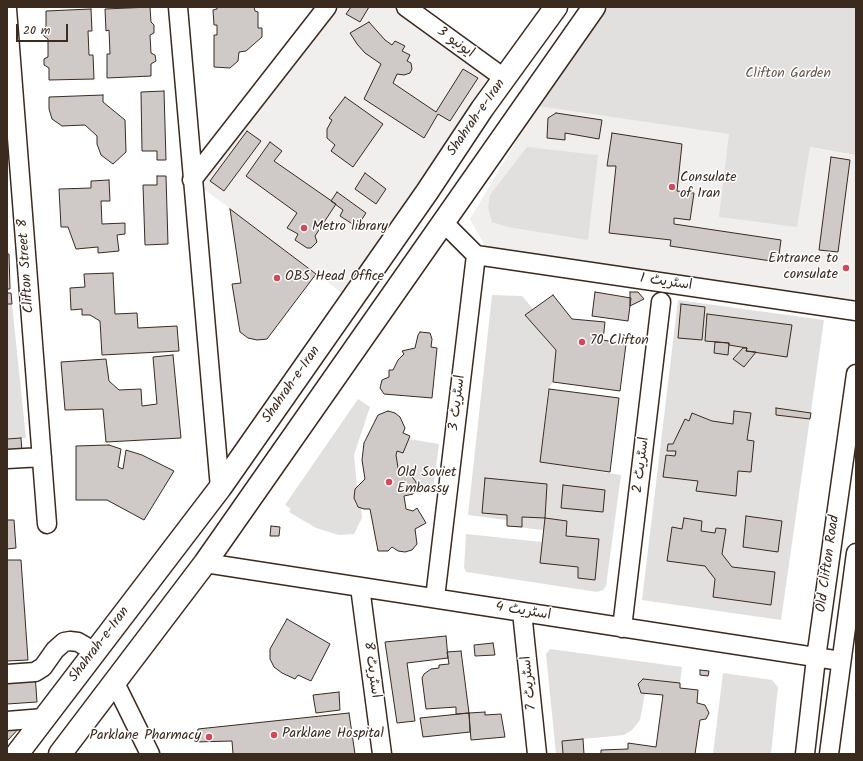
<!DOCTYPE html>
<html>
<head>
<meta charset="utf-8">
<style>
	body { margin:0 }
	#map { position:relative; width:863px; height:761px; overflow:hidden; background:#fff; font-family:Kalam,sans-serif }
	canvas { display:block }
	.frame { position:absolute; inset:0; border:8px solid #3b2a1e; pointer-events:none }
	.scale { position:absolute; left:16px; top:24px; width:52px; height:18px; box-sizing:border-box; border:2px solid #3b2a1e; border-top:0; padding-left:5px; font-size:12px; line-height:14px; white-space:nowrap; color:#3b2a1e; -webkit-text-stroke:3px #fff; paint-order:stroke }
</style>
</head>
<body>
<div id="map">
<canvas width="863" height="761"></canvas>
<div class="frame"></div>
<div class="scale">20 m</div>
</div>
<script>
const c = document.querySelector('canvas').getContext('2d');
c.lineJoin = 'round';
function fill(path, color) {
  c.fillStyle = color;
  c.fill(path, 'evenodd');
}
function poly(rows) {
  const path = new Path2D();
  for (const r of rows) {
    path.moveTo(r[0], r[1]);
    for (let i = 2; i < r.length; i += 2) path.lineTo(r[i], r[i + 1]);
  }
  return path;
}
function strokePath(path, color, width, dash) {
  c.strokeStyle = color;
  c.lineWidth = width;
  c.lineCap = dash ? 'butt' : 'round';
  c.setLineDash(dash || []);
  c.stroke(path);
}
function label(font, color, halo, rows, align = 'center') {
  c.font = font + ' Kalam,"Playpen Sans Arabic",sans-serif';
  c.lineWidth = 3;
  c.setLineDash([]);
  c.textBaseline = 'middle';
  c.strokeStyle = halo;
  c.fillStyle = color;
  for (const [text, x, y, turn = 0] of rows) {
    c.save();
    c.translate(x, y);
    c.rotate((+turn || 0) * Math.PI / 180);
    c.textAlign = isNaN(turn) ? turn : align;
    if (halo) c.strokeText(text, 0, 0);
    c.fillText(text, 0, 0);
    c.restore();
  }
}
const built = poly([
	[327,7,406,7,504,78,351,300,192,180],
	[537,106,694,128,856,155,856,310,485,246,470,219]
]);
const green = poly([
	[605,7,856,7,856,155,810,147,797,227,719,217,729,134,537,106],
	[527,147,598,155,588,240,508,227,492,222,488,208,490,195],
	[492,295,522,296,533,309,526,315,556,350,553,382,548,389,540,462,621,475,606,586,603,590,597,592,466,572,464,567,466,534,542,542,543,530,507,526,506,520,468,515],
	[678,300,824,320,781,620,642,600],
	[7,304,12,304,26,438,7,439],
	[358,399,370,407,354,455,357,487,354,498,356,505,361,508,362,518,354,534,339,535,316,528,289,512,291,509,285,505],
	[409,439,439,444,433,490,416,489,416,482,410,474,399,474,396,455,397,451,403,453],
	[550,649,682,667,680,683,646,679,641,680,638,684,639,691,645,693,640,720,632,730,624,735,562,741,563,754,556,754,546,654],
	[723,673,772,680,778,687,771,754,713,754]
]);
const building = poly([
	[150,7,151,22,154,25,154,33,150,35,151,53,155,55,156,61,151,64,151,76,107,78,107,54,110,54,109,30,106,31,105,9,150,7],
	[217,7,254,7,255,11,258,12,258,28,262,28,262,37,246,51,239,52,238,61,230,68,214,67,214,35,217,35,217,25,214,25,213,10,217,9,217,7],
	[351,7,369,7,360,22,346,14,351,7],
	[91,9,92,31,88,31,89,55,93,55,94,79,49,80,49,68,44,65,44,59,48,57,48,39,44,36,43,29,46,26,46,11,91,9],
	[369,22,385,40,392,45,395,41,405,46,402,51,410,55,407,61,411,63,412,69,410,73,404,75,397,74,393,83,436,112,463,69,478,78,450,121,438,114,424,138,364,99,381,64,365,53,357,44,350,33,369,22],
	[164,91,166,160,157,160,157,151,142,151,141,92,164,91],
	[103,95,103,102,125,120,126,152,113,164,101,155,97,144,97,136,85,125,62,126,52,119,49,109,49,97,103,95],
	[345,97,383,124,353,167,331,151,335,145,327,138,327,129,332,120,329,118,345,97],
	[556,113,602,120,599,139,565,133,565,140,547,138,548,118,556,113],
	[247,131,261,141,224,191,210,181,247,131],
	[612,133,682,144,677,191,694,193,690,220,674,218,674,224,781,240,778,262,670,246,671,240,609,233,616,166,607,166,612,133],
	[270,142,282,151,274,161,336,204,315,236,317,242,311,248,307,248,295,240,298,234,287,228,297,213,246,176,270,142],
	[831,157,850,160,838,252,819,250,831,157],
	[365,173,386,189,376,204,355,189,365,173],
	[157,176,166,176,168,244,145,245,143,185,157,185,157,176],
	[109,180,110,201,101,201,102,224,125,223,125,234,117,235,119,251,98,253,98,247,76,249,68,227,61,227,59,189,91,188,91,181,109,180],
	[337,192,366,213,357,227,340,216,343,210,331,201,337,192],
	[230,209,316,274,267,339,257,340,248,338,240,332,232,284,241,283,230,209],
	[7,254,9,254,10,289,7,289,7,254],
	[113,273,115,314,137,313,138,328,177,326,179,351,102,355,100,321,90,315,82,315,82,309,71,310,70,288,85,287,84,274,113,273],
	[595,292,631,298,628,321,592,316,595,292],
	[630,292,638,292,644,299,630,306,630,292],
	[7,293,11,293,12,304,7,304,7,293],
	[553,295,572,319,605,322,603,340,626,344,620,391,553,382,556,350,525,315,553,295],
	[681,304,705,307,702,340,678,338,681,304],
	[707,314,792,325,787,357,746,351,747,348,729,345,729,343,705,341,707,314],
	[420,332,430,333,432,339,431,347,437,348,432,398,384,394,380,388,382,380,389,377,389,370,393,370,398,360,404,354,402,351,415,348,418,335,420,332],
	[715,342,729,343,728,355,714,353,715,342],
	[743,348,747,348,746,351,756,352,744,367,733,359,743,348],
	[173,355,181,438,106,442,103,409,65,410,61,362,106,359,109,381,119,390,141,389,142,406,157,404,153,357,173,355],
	[549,389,619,398,610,472,540,462,549,389],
	[776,408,811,413,810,419,776,415,776,408],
	[388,411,395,413,400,417,405,428,403,433,410,436,403,453,397,451,396,455,399,474,410,474,416,482,416,489,413,494,404,496,406,509,413,511,417,508,426,523,415,529,417,544,412,550,405,552,398,551,392,547,388,551,378,551,370,509,364,509,358,507,354,498,355,489,365,479,362,460,364,443,378,415,388,411],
	[734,411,751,413,747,440,754,441,751,472,738,471,736,496,696,491,698,481,663,477,666,455,675,456,676,451,667,451,668,444,673,444,685,419,689,421,692,413,712,421,733,424,734,411],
	[21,438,22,452,7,453,7,439,21,438],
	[109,445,121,449,118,467,123,469,126,450,142,455,174,471,144,520,107,500,76,500,76,446,109,445],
	[485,478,547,484,545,518,522,517,522,527,507,526,507,515,482,513,485,478],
	[563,485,605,490,603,512,561,508,563,485],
	[746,516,782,521,778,552,743,547,746,516],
	[545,518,567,521,566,536,599,539,595,580,578,578,578,567,540,563,545,518],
	[684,518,702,521,701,531,715,533,716,528,726,529,722,554,732,567,775,572,771,605,713,597,715,579,705,566,667,561,672,527,682,529,684,518],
	[7,520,14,520,16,548,7,549,7,520],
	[271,526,280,527,279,536,270,536,271,526],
	[7,560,21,560,28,660,7,661,7,560],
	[287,619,330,644,311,681,298,675,295,679,282,673,274,667,270,659,270,649,287,619],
	[446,636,448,658,407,663,415,721,397,723,385,642,446,636],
	[493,643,495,655,475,656,474,645,493,643],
	[461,651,469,713,456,714,456,707,426,709,422,678,424,674,431,669,439,668,439,665,449,664,447,652,461,651],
	[700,670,709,671,708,676,700,675,700,670],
	[35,674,37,702,7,704,7,676,35,674],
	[643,679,680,683,680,688,698,690,697,703,705,705,709,713,706,719,700,720,695,754,601,754,601,750,628,749,628,743,656,747,663,695,641,693,638,684,643,679],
	[339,692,340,710,316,713,313,695,339,692],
	[485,712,485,715,501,714,505,737,471,740,469,713,485,712],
	[349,713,355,754,233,754,232,741,195,742,198,729,349,713],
	[469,713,470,732,423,737,420,718,469,713],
	[25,722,7,741,7,723,25,722],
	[583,739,584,754,563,754,562,741,583,739]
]);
const minor = poly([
	[178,7,220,488],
	[406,7,504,78],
	[7,9,47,524],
	[192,180,327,7],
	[476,255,856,311],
	[7,459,42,457],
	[205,563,841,661],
	[360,587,382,754],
	[435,598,476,255,443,222],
	[522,612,537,754],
	[622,628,661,302],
	[7,674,35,672,43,667,55,650,64,642,70,641,78,642,95,652],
	[115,683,150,754],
	[7,721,44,718],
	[805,754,816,658,856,374],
	[829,754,856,553]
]);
const major = poly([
	[17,754,220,488,427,192,482,109,556,7],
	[60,754,205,563,594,7]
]);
const markers = [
	[672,187,4,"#d1495b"],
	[304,228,4,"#d1495b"],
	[846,268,4,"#d1495b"],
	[277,278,4,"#d1495b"],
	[582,342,4,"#d1495b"],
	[389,482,4,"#d1495b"],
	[274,735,4,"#d1495b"],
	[209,737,4,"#d1495b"]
];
const streetNames = [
	["ایونیو 3",455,43,36],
	["Shahrah-e-Iran",477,118,-55],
	["Clifton Street 8",27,266,-94],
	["اسٹریٹ 1",666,283,8],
	["Shahrah-e-Iran",292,385,-55],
	["اسٹریٹ 3",458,403,-83],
	["اسٹریٹ 2",642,465,-83],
	["Old Clifton Road",829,564,-82],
	["اسٹریٹ 4",523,612,9],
	["Shahrah-e-Iran",100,645,-53],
	["اسٹریٹ 8",371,670,82],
	["اسٹریٹ 7",530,683,-96]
];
const parkNames = [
	["Clifton Garden",788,75]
];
const poiNames = [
	["Consulate",680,179],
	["of Iran",680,195],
	["Metro library",312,228],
	["Entrance to",838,260,"right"],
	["consulate",838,276,"right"],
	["OBS Head Office",285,278],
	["70 Clifton",590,342],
	["Old Soviet",397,474],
	["Embassy",397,490],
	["Parklane Hospital",282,735],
	["Parklane Pharmacy",201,737,"right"]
];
fill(built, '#f1efee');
fill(green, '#e2e0de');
fill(building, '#cfcac7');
strokePath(building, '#3b2a1e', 1);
strokePath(minor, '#3b2a1e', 21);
strokePath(major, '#3b2a1e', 25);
strokePath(minor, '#fff', 18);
strokePath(major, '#fff', 22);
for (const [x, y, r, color] of markers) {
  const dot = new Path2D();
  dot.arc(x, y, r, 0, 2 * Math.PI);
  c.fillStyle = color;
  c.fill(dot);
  strokePath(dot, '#fff', 1.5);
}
label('14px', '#3b2a1e', '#fff', streetNames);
label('14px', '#65584e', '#fff', parkNames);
label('14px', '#3b2a1e', '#fff', poiNames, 'left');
</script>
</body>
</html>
